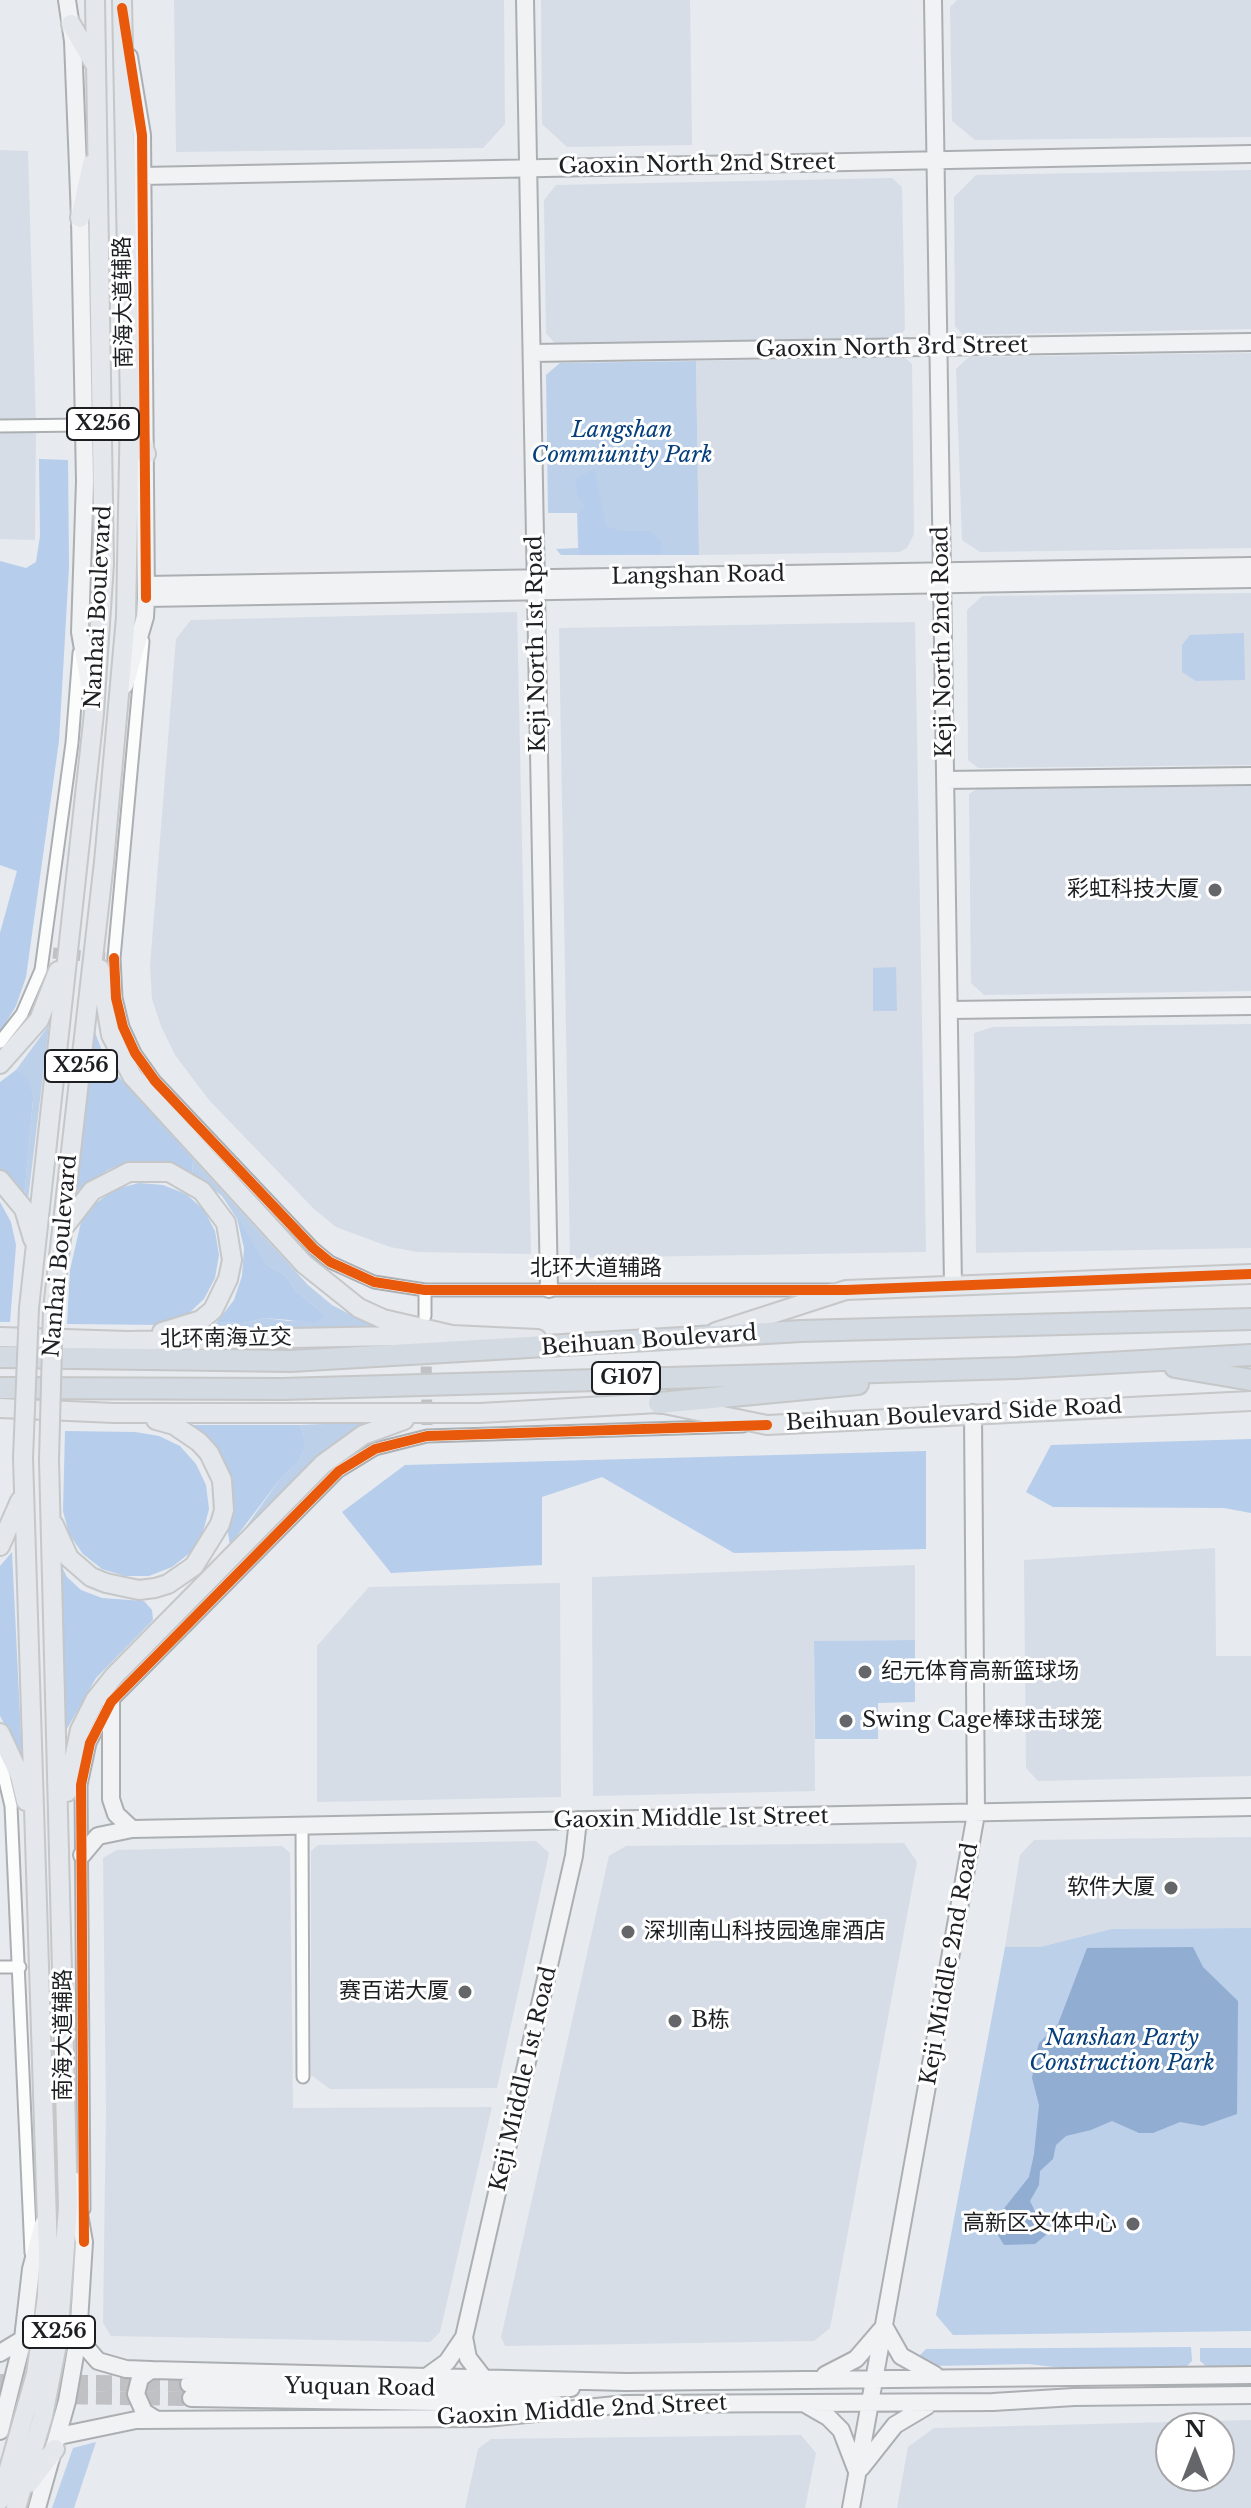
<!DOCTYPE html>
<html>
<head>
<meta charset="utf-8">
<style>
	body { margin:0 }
	#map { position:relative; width:1251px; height:2508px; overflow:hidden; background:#e7eaee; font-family:"Libre Baskerville",serif }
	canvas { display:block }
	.north { position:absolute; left:1155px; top:2412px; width:80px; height:80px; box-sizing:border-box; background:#fff; border:2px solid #a5a5a7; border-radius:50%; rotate:0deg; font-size:22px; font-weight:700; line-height:32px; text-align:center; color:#1d1f22 }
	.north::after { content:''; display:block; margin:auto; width:28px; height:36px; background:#646669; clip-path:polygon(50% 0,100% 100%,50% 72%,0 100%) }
</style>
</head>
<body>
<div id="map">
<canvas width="1251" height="2508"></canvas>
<div class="north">N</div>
</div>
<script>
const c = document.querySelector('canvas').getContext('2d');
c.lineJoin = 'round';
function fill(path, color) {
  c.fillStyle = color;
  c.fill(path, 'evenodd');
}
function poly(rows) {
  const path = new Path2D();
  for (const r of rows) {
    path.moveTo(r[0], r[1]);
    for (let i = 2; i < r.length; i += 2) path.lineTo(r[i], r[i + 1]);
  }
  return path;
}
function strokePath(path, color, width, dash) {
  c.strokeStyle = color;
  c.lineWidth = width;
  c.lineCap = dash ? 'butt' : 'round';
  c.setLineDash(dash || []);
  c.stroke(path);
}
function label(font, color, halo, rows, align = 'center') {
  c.font = font + ' "Libre Baskerville","Noto Sans SC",serif';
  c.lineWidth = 6;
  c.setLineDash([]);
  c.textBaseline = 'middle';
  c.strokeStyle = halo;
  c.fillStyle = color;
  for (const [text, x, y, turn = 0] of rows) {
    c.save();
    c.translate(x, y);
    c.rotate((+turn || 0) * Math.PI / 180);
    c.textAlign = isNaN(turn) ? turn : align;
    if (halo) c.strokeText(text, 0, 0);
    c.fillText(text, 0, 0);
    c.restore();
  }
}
const built = poly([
	[174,0,504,0,505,124,483,148,176,152],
	[541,0,690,0,692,145,567,147,542,124],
	[957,0,1251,0,1251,137,975,140,952,121,950,7],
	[0,150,28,151,36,426,35,540,0,539],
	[1251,170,1251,329,963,335,955,326,954,197,976,175],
	[892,178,902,187,905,329,899,338,556,345,546,333,544,200,556,185],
	[1251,353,1251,548,980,552,962,540,956,369,969,357],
	[904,357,912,364,914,534,907,548,899,552,699,555,696,361],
	[1251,593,1251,765,978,768,968,760,967,610,982,596],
	[517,612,531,1254,417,1252,390,1247,336,1227,313,1208,209,1100,175,1055,161,1026,152,999,150,966,176,639,191,620],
	[915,622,926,1252,570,1258,559,628],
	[1251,786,1251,991,984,995,971,983,969,794,977,789],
	[1251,1024,1251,1248,976,1253,974,1033,993,1027],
	[1215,1548,1216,1656,1251,1656,1251,1776,1038,1781,1026,1768,1024,1560],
	[915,1565,915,1640,814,1641,815,1791,593,1796,592,1577],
	[560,1583,561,1797,317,1802,317,1646,369,1587],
	[1251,1837,1251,1928,1110,1929,1040,1947,1005,1947,1020,1855,1034,1840],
	[536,1841,549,1853,497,2088,330,2089,311,2075,311,1851,318,1845],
	[904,1843,917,1862,830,2328,814,2341,505,2346,501,2337,609,1856,626,1846],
	[282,1846,290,1853,293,2108,492,2107,440,2332,430,2342,111,2336,103,2323,106,2111,103,1858,117,1850],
	[1251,2420,1251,2508,897,2508,908,2447,934,2428],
	[1171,2428,1219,2428,1219,2476,1171,2476],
	[801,2435,816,2453,805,2508,465,2508,478,2449,491,2439]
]);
const green = poly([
	[696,361,699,555,561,555,556,549,578,548,577,513,548,513,546,375,560,363],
	[1244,633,1245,680,1196,681,1182,672,1182,645,1190,635],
	[896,967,897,1011,873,1011,873,968],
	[49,1025,27,1208,24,1199,33,1099,16,1070],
	[193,1159,308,1285,332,1305,384,1332,200,1334,217,1322,243,1323,265,1318,288,1321,326,1316,295,1290,286,1276,267,1265,222,1196,192,1173],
	[374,1422,311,1465,243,1531,280,1479,299,1462,306,1445,300,1425],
	[915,1640,915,1702,878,1703,878,1739,815,1739,814,1641],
	[1251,1928,1251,2331,953,2335,936,2315,1005,1947,1040,1947,1111,1929],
	[1191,2347,1192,2361,1186,2367,1070,2369,1029,2364,932,2366,917,2358,926,2349],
	[1200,2348,1251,2348,1251,2365,1206,2366,1200,2361],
	[96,2442,74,2508,52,2508,73,2448]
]);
const forest = poly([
	[39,459,68,460,69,567,59,741,26,977,16,1006,0,1032,0,933,17,871,0,865,0,561,26,568,36,562,40,536],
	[594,469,606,526,620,531,651,531,662,544,662,554,579,555,579,513,585,506,577,494,575,480],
	[93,1027,107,1064,193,1159,192,1173,168,1163,127,1162,108,1170,74,1193],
	[16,1070,29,1082,33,1099,24,1199,0,1172,0,1082],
	[139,1183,163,1185,186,1194,204,1210,215,1231,219,1255,215,1278,204,1299,187,1315,166,1325,67,1324,70,1270,81,1222,96,1203,116,1189],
	[0,1202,11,1222,16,1245,10,1322,0,1322],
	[237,1218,267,1265,286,1276,295,1290,326,1316,315,1322,265,1318,243,1323,217,1322,234,1300,242,1276,244,1248],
	[189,1425,300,1425,306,1445,299,1462,280,1479,230,1545,227,1527,231,1482,227,1468,210,1442],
	[65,1431,135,1432,159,1436,180,1446,196,1464,206,1485,209,1509,203,1532,191,1552,172,1567,149,1576,125,1576,102,1569,83,1554,69,1534,63,1511],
	[1251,1439,1251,1513,1224,1508,1053,1507,1026,1492,1051,1445],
	[926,1451,926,1549,734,1553,602,1477,542,1497,542,1565,391,1573,342,1512,405,1465],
	[12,1552,22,1757,0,1716,0,1566],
	[57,1557,67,1577,81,1590,102,1598,144,1601,152,1610,153,1620,96,1678,64,1734]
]);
const water = poly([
	[1193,1947,1203,1967,1238,2001,1237,2114,1203,2126,1180,2122,1153,2133,1139,2133,1112,2121,1091,2130,1066,2136,1056,2145,1053,2159,1040,2171,1039,2185,1030,2201,1046,2235,1035,2244,1004,2245,996,2232,998,2216,1029,2177,1034,2154,1039,2105,1032,2078,1036,2054,1039,2043,1058,2024,1087,1948]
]);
const streetTunnel = poly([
	[53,953,105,958],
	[426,1350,427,1425]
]);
const secondaryTunnel = poly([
	[0,2382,189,2384],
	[0,2395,191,2398]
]);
const street = poly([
	[0,426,84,425],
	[143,641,114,958,116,998,123,1027,135,1053,155,1081,313,1248,330,1262,374,1282,425,1290,832,1290],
	[0,1042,22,1014,41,970,72,743,79,653],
	[425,1290,425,1316],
	[0,1759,11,1806,31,2253],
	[302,1825,303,2077],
	[0,1967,20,1967],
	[84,2209,81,1785,90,1743,111,1702,339,1471,375,1449,427,1436,743,1426]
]);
const secondary = poly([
	[67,0,73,41,80,218,85,481,80,632,91,696],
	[525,0,549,1289],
	[933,0,953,1285],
	[142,176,1251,154],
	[532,353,1251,342],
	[146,585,1251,566],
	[146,598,1251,579],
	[125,685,145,617,146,598,142,135,129,57],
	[945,780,1251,776],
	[950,1010,1251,1006],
	[111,1702,111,1799,116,1814,132,1829],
	[82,1855,98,1836,132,1829,1251,1807],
	[884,2326,901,2356,935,2375],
	[464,2337,468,2358,482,2376],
	[78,2338,98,2361,126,2369,151,2370,626,2382,1251,2375],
	[0,2353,23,2339],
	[151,2370,140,2378,136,2394,144,2412,155,2419],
	[429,2375,447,2362,464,2337,574,1856,578,1820],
	[825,2375,856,2359,881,2330],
	[189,2384,482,2390,571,2388],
	[191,2398,557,2404],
	[807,2405,828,2417,841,2430,856,2469],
	[0,2431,23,2339,31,2269,43,2224],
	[59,2436,136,2420,486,2418,626,2404,993,2402,1074,2397,1251,2395],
	[861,2468,895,2425,927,2406],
	[37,2508,67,2401,78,2338,84,2242,73,2180],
	[851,2508,976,1814,973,1413]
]);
const primary = poly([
	[71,24,94,63],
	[80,218,92,164],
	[134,422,146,454],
	[100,969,111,1035,132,1076,304,1264,359,1308,383,1319,452,1335],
	[0,1064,39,1020,58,971],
	[0,1180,24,1209,33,1239],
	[64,1227,92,1191,129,1172,169,1172,202,1191,226,1223,232,1260,228,1279,213,1310,201,1320,162,1332],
	[29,1308,94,713,104,564,95,0],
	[53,1309,104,862,126,617,130,408,122,0],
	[716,1332,846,1290,1251,1274],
	[0,1337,128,1341,452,1335,537,1339],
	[0,1408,114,1413,480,1413,659,1403,767,1425,1251,1401],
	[54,1525,69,1558,91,1577,106,1583,139,1590,155,1588,168,1584,194,1566,220,1524,224,1510,222,1480,209,1453,199,1442,174,1425,156,1420],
	[0,1546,20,1501],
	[0,1733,20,1776,26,1801],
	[67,1792,80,1730,95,1700,114,1676,323,1464,363,1435,404,1420],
	[29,2483,55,2449],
	[0,2500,36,2374,47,2297,48,2253,23,1458],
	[16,2508,43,2416,58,2339,68,2207,49,1460]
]);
const highway = poly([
	[0,1357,291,1361,801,1331,1251,1319],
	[1175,1367,1251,1380],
	[0,1388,283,1389,1017,1368,1251,1355],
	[659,1403,858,1384]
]);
const primaryBridge = poly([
	[23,1458,29,1308],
	[49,1460,53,1309]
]);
const cycleway = poly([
	[122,8,142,135,146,598],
	[114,958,116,998,123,1027,135,1053,155,1081,313,1248,330,1262,374,1282,425,1290,846,1290,1251,1274],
	[84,2242,81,1785,90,1743,111,1702,339,1471,375,1449,427,1436,767,1425]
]);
const markers = [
	[1215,890,8,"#646669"],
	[865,1672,8,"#646669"],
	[846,1721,8,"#646669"],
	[1171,1888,8,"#646669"],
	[628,1932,8,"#646669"],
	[465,1992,8,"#646669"],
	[675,2021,8,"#646669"],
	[1133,2224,8,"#646669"]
];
const shields = [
	[103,424,72],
	[81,1066,72],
	[626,1378,68],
	[59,2332,72]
];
const shieldNames = [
	["X256",103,424],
	["X256",81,1066],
	["G107",626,1378],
	["X256",59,2332]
];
const streetNames = [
	["Gaoxin North 2nd Street",697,165,-1],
	["南海大道辅路",124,302,-91],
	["Gaoxin North 3rd Street",892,348,-1],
	["Langshan Road",698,576,-1],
	["Nanhai Boulevard",99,607,-87],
	["Keji North 2nd Road",943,642,-91],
	["Keji North 1st Rpad",537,644,-91],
	["Nanhai Boulevard",61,1256,-85],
	["北环大道辅路",596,1269],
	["北环南海立交",226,1339,-1],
	["Beihuan Boulevard",649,1341,-4],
	["Beihuan Boulevard Side Road",954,1415,-3],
	["Gaoxin Middle 1st Street",691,1819,-1],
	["Keji Middle 2nd Road",950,1964,-80],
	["南海大道辅路",64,2035,-90],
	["Keji Middle 1st Road",524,2079,-77],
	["Yuquan Road",360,2388,1],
	["Gaoxin Middle 2nd Street",582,2411,-3]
];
const parkNames = [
	["Langshan",622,431],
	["Commiunity Park",622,456],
	["Nanshan Party",1122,2039],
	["Construction Park",1122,2064]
];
const poiNames = [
	["彩虹科技大厦",1199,890],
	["纪元体育高新篮球场",881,1672,"left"],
	["Swing Cage棒球击球笼",862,1721,"left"],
	["软件大厦",1155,1888],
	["深圳南山科技园逸扉酒店",644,1932,"left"],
	["赛百诺大厦",449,1992],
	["B栋",691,2021,"left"],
	["高新区文体中心",1117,2224]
];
fill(built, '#d6dde7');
fill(green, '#bcd0ea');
fill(forest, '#b6cdeb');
fill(water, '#91add1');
strokePath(streetTunnel, '#bfc1c5', 11, [11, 5.5]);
strokePath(secondaryTunnel, '#bfc1c5', 16, [16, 8]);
strokePath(street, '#acafb2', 15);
strokePath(secondary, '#acafb2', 20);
strokePath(primary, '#c5c7c8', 22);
strokePath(highway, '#c5c7c8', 24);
strokePath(street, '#fbfcfc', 11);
strokePath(secondary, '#f0f2f4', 16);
strokePath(primary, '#e4e7ec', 18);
strokePath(highway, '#d4dae1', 20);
strokePath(primaryBridge, '#c5c7c8', 22, []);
strokePath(primaryBridge, '#e4e7ec', 18);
strokePath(cycleway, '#e8590c', 10);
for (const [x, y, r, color] of markers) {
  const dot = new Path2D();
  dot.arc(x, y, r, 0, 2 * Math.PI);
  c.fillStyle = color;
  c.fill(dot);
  strokePath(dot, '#fff', 3);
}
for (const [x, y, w] of shields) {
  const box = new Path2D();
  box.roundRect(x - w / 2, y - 16, w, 32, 6);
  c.fillStyle = '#fff';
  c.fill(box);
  strokePath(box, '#1d1f22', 2);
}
label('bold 20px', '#1d1f22', null, shieldNames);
label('22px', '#1d1f22', '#fff', streetNames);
label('italic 22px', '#063f7b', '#fff', parkNames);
label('22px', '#1d1f22', '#fff', poiNames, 'right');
</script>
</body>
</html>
